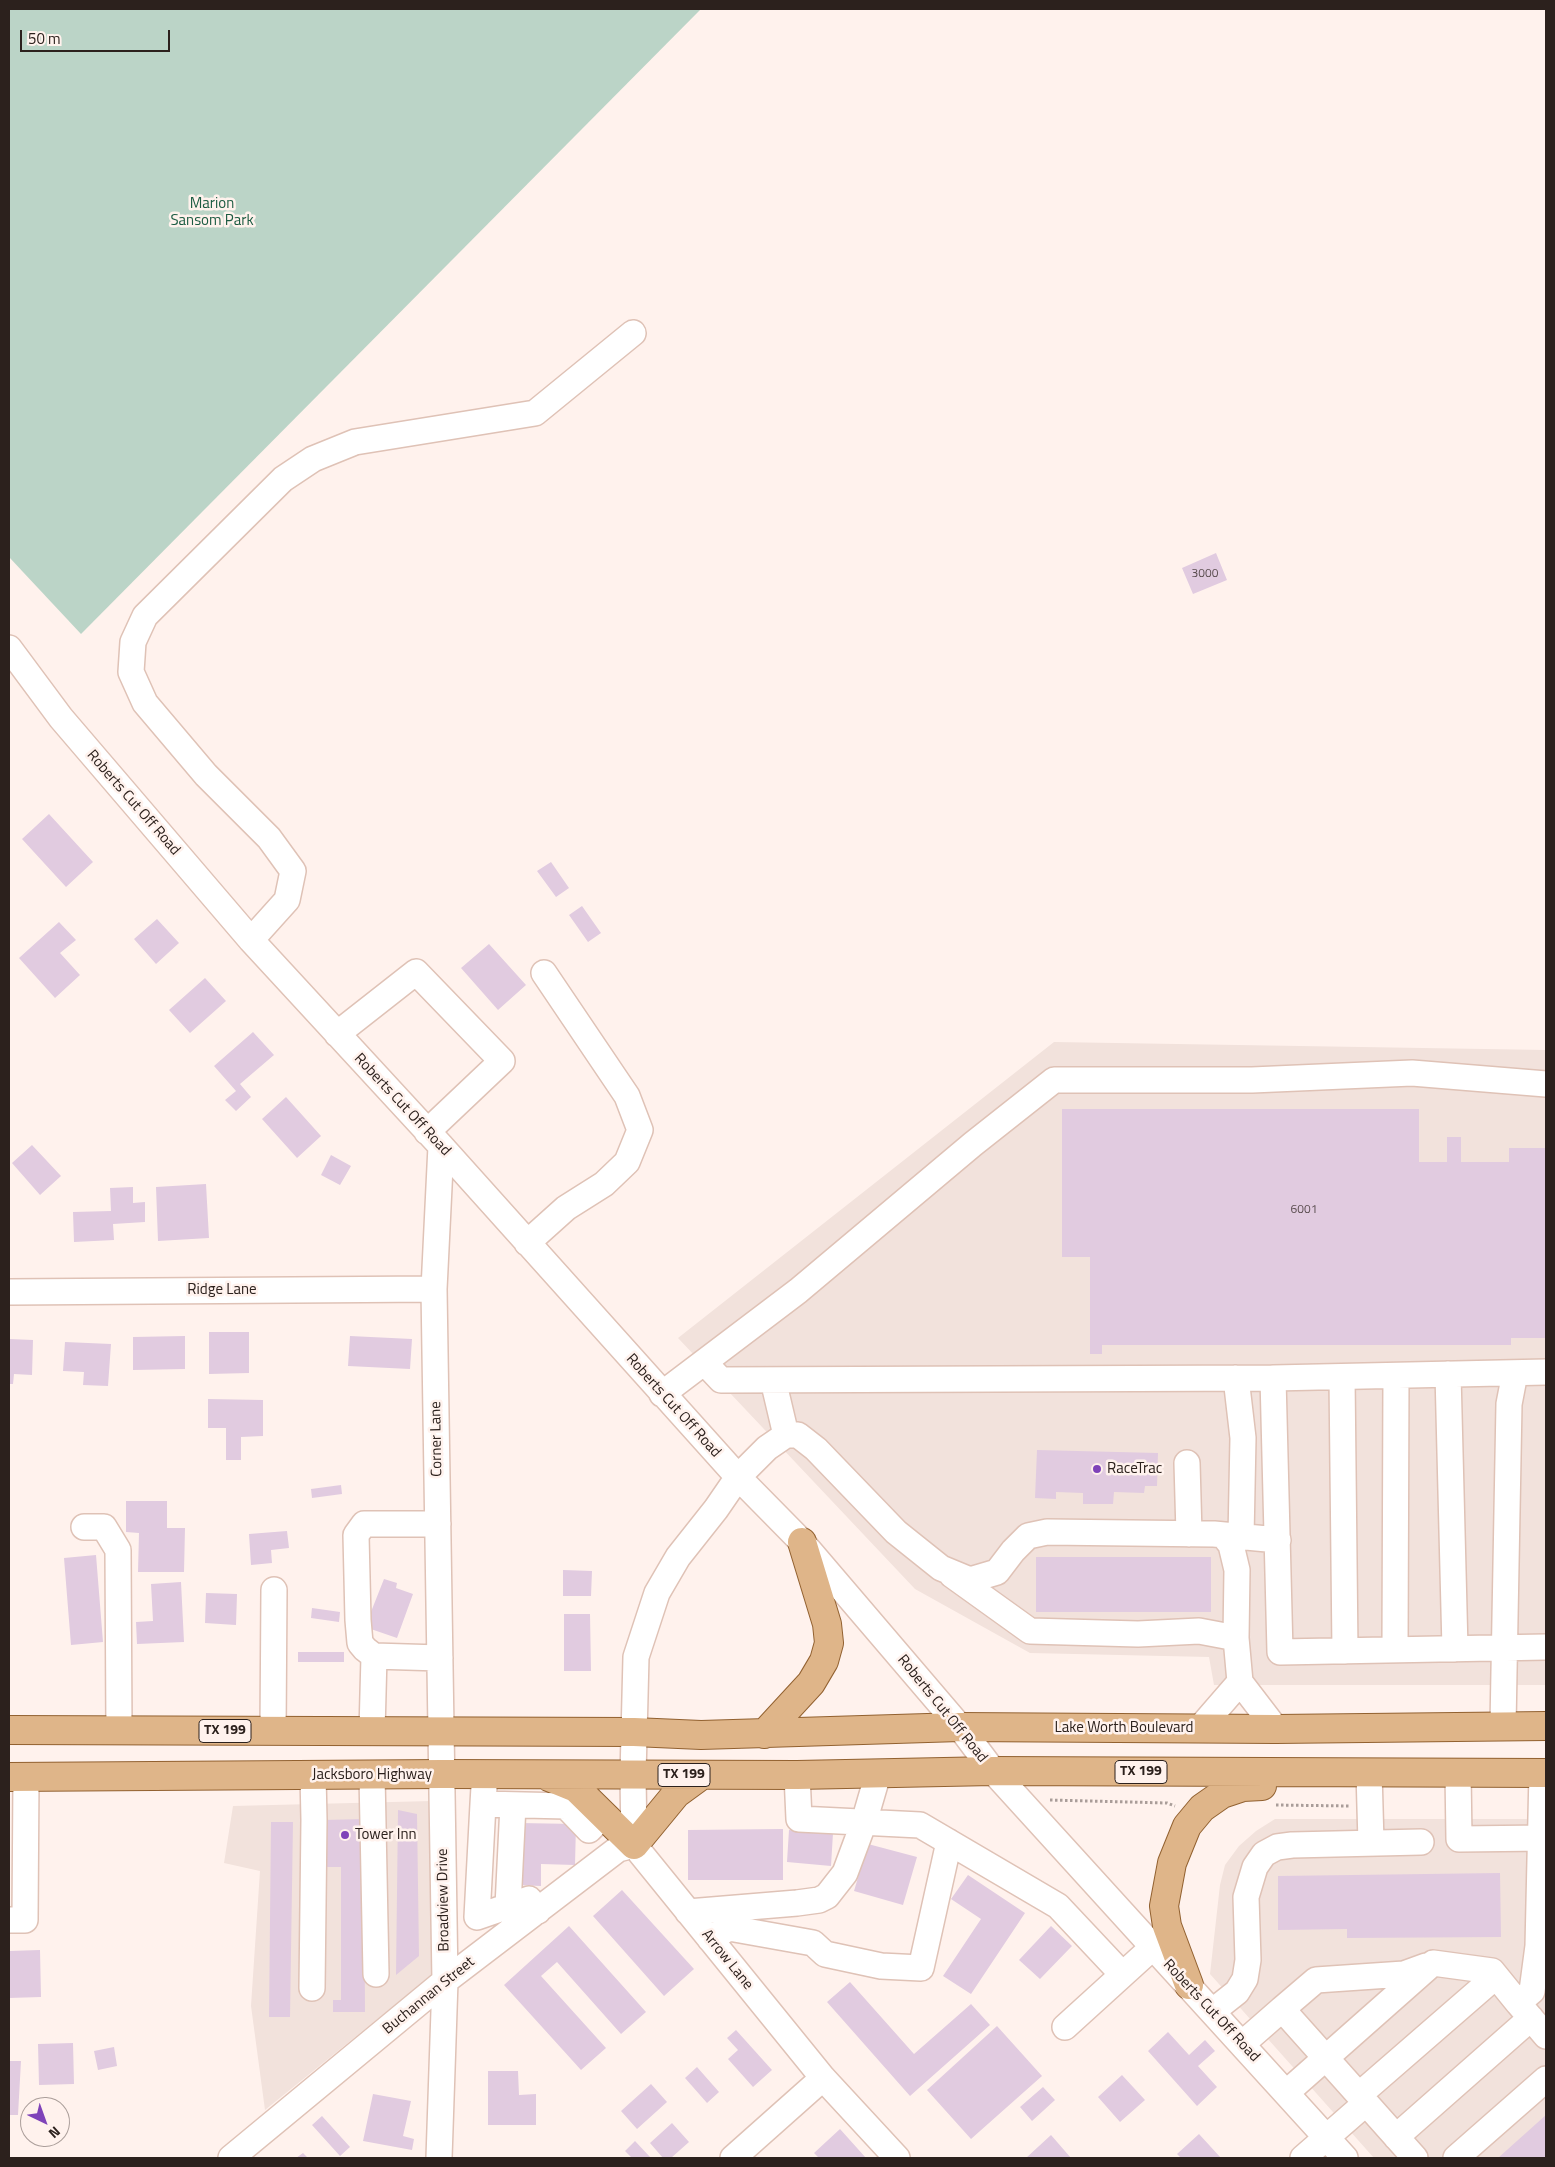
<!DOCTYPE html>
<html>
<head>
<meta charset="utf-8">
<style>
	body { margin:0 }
	#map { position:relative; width:1555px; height:2167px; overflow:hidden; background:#fff2ed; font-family:"Titillium Web",sans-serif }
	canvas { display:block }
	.frame { position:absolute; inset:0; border:10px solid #2c211d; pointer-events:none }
	.north { position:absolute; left:20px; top:2097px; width:50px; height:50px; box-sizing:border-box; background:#fff2ed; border:1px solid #ab9e9a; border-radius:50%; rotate:138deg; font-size:14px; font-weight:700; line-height:20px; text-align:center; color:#2c211d }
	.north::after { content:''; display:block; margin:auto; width:18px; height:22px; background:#7f43b9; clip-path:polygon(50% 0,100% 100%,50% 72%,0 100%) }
	.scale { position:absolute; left:20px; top:30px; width:150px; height:22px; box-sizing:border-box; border:2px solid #2c211d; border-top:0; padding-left:6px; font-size:15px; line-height:18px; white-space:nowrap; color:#2c211d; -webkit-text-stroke:4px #fff2ed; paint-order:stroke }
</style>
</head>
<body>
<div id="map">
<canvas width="1555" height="2167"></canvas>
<div class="frame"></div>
<div class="north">N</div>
<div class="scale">50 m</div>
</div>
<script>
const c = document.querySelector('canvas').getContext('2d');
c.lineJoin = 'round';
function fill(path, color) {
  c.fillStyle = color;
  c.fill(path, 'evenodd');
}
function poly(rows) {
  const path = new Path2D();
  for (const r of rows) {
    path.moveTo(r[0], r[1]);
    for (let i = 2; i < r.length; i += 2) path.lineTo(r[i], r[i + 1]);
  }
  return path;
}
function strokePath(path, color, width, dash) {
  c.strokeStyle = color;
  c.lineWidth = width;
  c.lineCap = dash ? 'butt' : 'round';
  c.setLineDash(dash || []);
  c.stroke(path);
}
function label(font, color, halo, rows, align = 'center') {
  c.font = font + ' "Titillium Web",sans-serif';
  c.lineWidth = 5;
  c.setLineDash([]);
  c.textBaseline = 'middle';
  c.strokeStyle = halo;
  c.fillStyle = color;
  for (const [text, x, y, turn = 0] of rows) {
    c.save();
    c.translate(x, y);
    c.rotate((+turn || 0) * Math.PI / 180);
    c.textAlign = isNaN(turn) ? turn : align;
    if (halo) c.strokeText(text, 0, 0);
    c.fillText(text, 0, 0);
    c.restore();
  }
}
const built = poly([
	[1054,1042,1546,1050,1546,1685,1214,1685,1209,1657,1030,1653,915,1589,678,1338],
	[432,1801,433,1974,265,2110,251,2006,260,1871,224,1863,233,1806],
	[1275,1819,1546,1819,1546,2158,1374,2158,1210,1974,1220,1885,1225,1865,1239,1846,1256,1831]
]);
const green = poly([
	[9,9,701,9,81,634,9,557]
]);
const building = poly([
	[1216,553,1227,580,1193,594,1182,568],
	[49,814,93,862,66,887,22,839],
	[551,862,569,888,556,897,537,871],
	[582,906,601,933,588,942,569,915],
	[157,919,179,943,156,964,134,939],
	[59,922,76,940,60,953,80,975,55,998,19,958],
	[489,944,526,985,498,1010,461,968],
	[205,978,226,1001,190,1033,169,1010],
	[253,1032,274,1055,240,1084,251,1097,236,1111,225,1100,236,1091,214,1066],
	[286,1097,321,1136,297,1158,262,1119],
	[1062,1109,1419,1109,1419,1162,1447,1162,1447,1137,1461,1137,1461,1162,1509,1162,1509,1148,1546,1148,1546,1338,1511,1338,1511,1345,1102,1345,1102,1354,1090,1354,1090,1257,1062,1257],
	[32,1145,61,1176,40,1195,12,1163],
	[331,1155,351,1166,340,1185,321,1175],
	[206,1184,209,1238,158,1241,156,1187],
	[133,1187,133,1203,145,1202,145,1222,113,1224,114,1240,74,1242,73,1212,111,1211,110,1188],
	[209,1332,249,1332,249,1373,209,1374],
	[185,1336,185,1369,133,1370,133,1337],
	[350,1336,412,1339,410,1369,348,1366],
	[9,1339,33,1340,32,1375,14,1374,13,1384,9,1384],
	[65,1342,111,1344,108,1386,83,1385,84,1372,63,1371],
	[208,1399,263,1400,263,1436,241,1437,241,1460,226,1460,226,1428,208,1428],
	[1037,1450,1158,1453,1157,1486,1145,1486,1144,1493,1114,1492,1113,1504,1083,1504,1083,1493,1056,1492,1056,1499,1035,1498],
	[341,1485,342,1494,312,1498,311,1489],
	[126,1501,167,1501,167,1528,185,1528,184,1572,138,1572,139,1533,126,1532],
	[287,1531,289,1548,271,1550,272,1563,251,1565,249,1534],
	[96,1555,103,1642,71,1645,64,1558],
	[1036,1557,1211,1557,1211,1612,1036,1612],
	[563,1570,592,1571,591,1596,563,1596],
	[384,1579,397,1583,396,1588,413,1594,397,1638,365,1627],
	[181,1582,184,1642,137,1644,136,1622,153,1621,151,1584],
	[206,1593,237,1594,236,1625,205,1623],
	[312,1608,340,1612,339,1622,311,1618],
	[564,1614,590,1614,591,1671,564,1671],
	[298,1652,344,1652,344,1662,298,1662],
	[398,1810,417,1814,419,1956,396,1975],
	[364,1819,365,2012,333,2012,333,2000,341,2000,341,1867,324,1867,323,1820],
	[271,1822,293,1822,290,2017,269,2017],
	[519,1823,576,1824,575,1865,541,1864,541,1886,517,1885],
	[783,1829,783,1880,688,1880,688,1830],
	[789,1830,833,1833,831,1866,787,1862],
	[868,1844,917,1857,903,1905,854,1891],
	[1500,1873,1501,1937,1347,1938,1347,1929,1278,1930,1278,1876],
	[968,1875,1025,1913,971,1994,943,1976,981,1919,951,1899],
	[622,1890,694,1969,664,1996,593,1916],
	[569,1926,646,2012,621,2034,557,1962,541,1976,606,2048,581,2070,504,1985],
	[1051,1926,1072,1946,1040,1979,1019,1960],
	[40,1950,41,1997,9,1998,9,1951],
	[850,1982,914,2054,971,2004,990,2025,910,2096,827,2002],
	[997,2026,1042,2076,971,2139,927,2090],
	[736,2030,772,2070,753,2087,728,2059,738,2050,727,2038],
	[1168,2032,1189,2055,1205,2040,1215,2051,1198,2066,1217,2087,1197,2106,1148,2051],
	[73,2043,74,2084,39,2085,38,2044],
	[114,2047,117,2066,98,2070,94,2051],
	[9,2061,21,2061,18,2115,9,2115],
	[697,2067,719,2092,707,2103,685,2078],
	[488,2071,518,2071,519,2095,536,2094,536,2125,488,2125],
	[1122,2075,1145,2100,1120,2122,1098,2097],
	[651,2084,667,2102,637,2129,621,2111],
	[1043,2087,1055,2100,1032,2121,1020,2107],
	[373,2094,411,2101,403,2136,414,2139,412,2150,363,2141],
	[1546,2115,1546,2158,1498,2158],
	[322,2116,350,2147,340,2156,312,2125],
	[672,2123,689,2142,671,2158,663,2158,650,2143],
	[840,2129,866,2158,819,2158,814,2153],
	[1199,2134,1221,2158,1181,2158,1177,2154],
	[1051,2135,1071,2158,1026,2158],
	[635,2141,651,2158,632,2158,625,2151],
	[303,2153,308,2158,296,2158]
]);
const path = poly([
	[1050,1800,1167,1803,1175,1806],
	[1276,1805,1349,1806]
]);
const minor = poly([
	[9,648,61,718,251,940,441,1146,738,1477,802,1542,960,1727,993,1771,1345,2158],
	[251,940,287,900,293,871,269,838,206,775,145,703,131,672,133,642,145,616,283,479,313,459,355,442,535,413,633,333],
	[337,1034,416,972,502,1061,427,1132],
	[527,1243,566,1208,604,1184,627,1162,640,1130,627,1096,544,973],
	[9,1292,434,1289],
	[704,1362,721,1380,1273,1378,1546,1372],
	[1448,1374,1455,1649],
	[1342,1377,1345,1651],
	[1236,1378,1243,1438,1241,1537],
	[1273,1378,1280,1652,1546,1647],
	[773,1380,786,1435],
	[662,1394,798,1291,973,1144,1054,1080,1252,1080,1412,1073,1546,1084],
	[1187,1463,1189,1534],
	[438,1524,364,1524,356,1535,358,1620,360,1643,365,1649,374,1656,440,1658],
	[84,1527,104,1527,118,1550,119,1731],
	[1223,1535,1231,1545,1237,1570,1236,1638,1240,1682,1276,1729],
	[952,1575,1030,1631,1138,1634,1199,1631,1236,1638],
	[1395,1650,1396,1376],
	[1503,1725,1509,1404,1515,1373],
	[1201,1727,1240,1682],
	[273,1731,274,1590],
	[372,1731,374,1656],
	[1369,1772,1371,1843],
	[1458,1773,1459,1839,1546,1838],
	[1542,1773,1538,1946,1532,1991,1518,2003,1546,2036],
	[372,1775,376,1974],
	[797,1775,799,1819,920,1825,1058,1906,1122,1974],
	[484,1787,483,1804,566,1806,589,1830,603,1816],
	[483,1804,477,1917,529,1899,538,1911],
	[508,1906,513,1805],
	[688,1912,797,1903,819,1900,827,1896,845,1873,864,1822,878,1774],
	[9,1920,25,1920,26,1777],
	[710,1939,729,1928,813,1943,825,1954,881,1966,921,1968,949,1842],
	[312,1988,314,1820,313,1775],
	[1282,2009,1316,1980,1404,1974,1426,1966],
	[1213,2011,1237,1992,1245,1979,1248,1960,1246,1897,1255,1867,1264,1854,1277,1847,1292,1845,1421,1842],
	[1065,2027,1152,1948],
	[1242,2044,1282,2009,1366,2103,1303,2158],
	[1286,2093,1433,1963,1492,1971,1518,2003],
	[1359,2095,1496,1976],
	[1366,2103,1415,2158],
	[1396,2137,1531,2018],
	[231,2158,445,1981,618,1849,634,1845],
	[439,2158,445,1981,434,1289,441,1146],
	[733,2158,823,2078],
	[897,2158,823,2078,634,1845,633,1775,636,1657,657,1593,678,1557,716,1509,738,1477,767,1448,786,1435,798,1435,816,1449,896,1532,941,1568,970,1580,997,1572,1013,1551,1028,1536,1047,1532,1214,1534,1278,1540],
	[1456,2158,1546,2079]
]);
const major = poly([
	[9,1730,634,1732,701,1735,960,1727,1276,1729,1546,1726],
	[764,1734,811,1683,824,1661,829,1643,827,1624,802,1542],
	[9,1777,442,1774,797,1775,993,1771,1546,1773],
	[549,1777,576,1788,634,1845,676,1794,702,1775],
	[1189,1985,1167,1926,1164,1906,1172,1863,1187,1826,1202,1808,1222,1794,1243,1787,1262,1786]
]);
const markers = [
	[1097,1469,5,"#7f43b9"],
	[345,1835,5,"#7f43b9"]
];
const numberNames = [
	["3000",1205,574],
	["6001",1304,1210]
];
const shields = [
	[225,1731,52],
	[1141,1772,52],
	[684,1775,52]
];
const shieldNames = [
	["TX 199",225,1731],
	["TX 199",1141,1772],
	["TX 199",684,1775]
];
const parkNames = [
	["Marion",212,204],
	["Sansom Park",212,221]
];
const streetNames = [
	["Roberts Cut Off Road",133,803,49],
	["Roberts Cut Off Road",402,1105,47],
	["Ridge Lane",222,1290],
	["Roberts Cut Off Road",673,1406,48],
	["Corner Lane",437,1439,-91],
	["Roberts Cut Off Road",942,1709,51],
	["Lake Worth Boulevard",1124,1728],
	["Jacksboro Highway",372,1775],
	["Broadview Drive",444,1900,-91],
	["Arrow Lane",727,1960,51],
	["Buchannan Street",429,1996,-39],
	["Roberts Cut Off Road",1211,2011,47]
];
const poiNames = [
	["RaceTrac",1107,1469],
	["Tower Inn",355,1835]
];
fill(built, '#f2e2dc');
fill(green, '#bbd4c7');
fill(building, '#e1cbe0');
strokePath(minor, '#dfc2b6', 28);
strokePath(major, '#926130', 30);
strokePath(path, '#a99d99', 3, [2.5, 2.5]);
strokePath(minor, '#fff', 25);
strokePath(major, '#dfb589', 28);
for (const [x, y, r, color] of markers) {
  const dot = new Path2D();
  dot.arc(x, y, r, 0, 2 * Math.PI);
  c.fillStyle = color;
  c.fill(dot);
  strokePath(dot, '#fff2ed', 2);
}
label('12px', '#594c4e', null, numberNames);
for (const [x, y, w] of shields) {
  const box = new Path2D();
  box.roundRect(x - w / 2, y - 11.5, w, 23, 4);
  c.fillStyle = '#fff2ed';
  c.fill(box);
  strokePath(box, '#2c211d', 1);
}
label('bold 14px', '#2c211d', null, shieldNames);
label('15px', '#1b5b41', '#fff2ed', parkNames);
label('15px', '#2c211d', '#fff2ed', streetNames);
label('15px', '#2c211d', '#fff2ed', poiNames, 'left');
</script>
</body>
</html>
